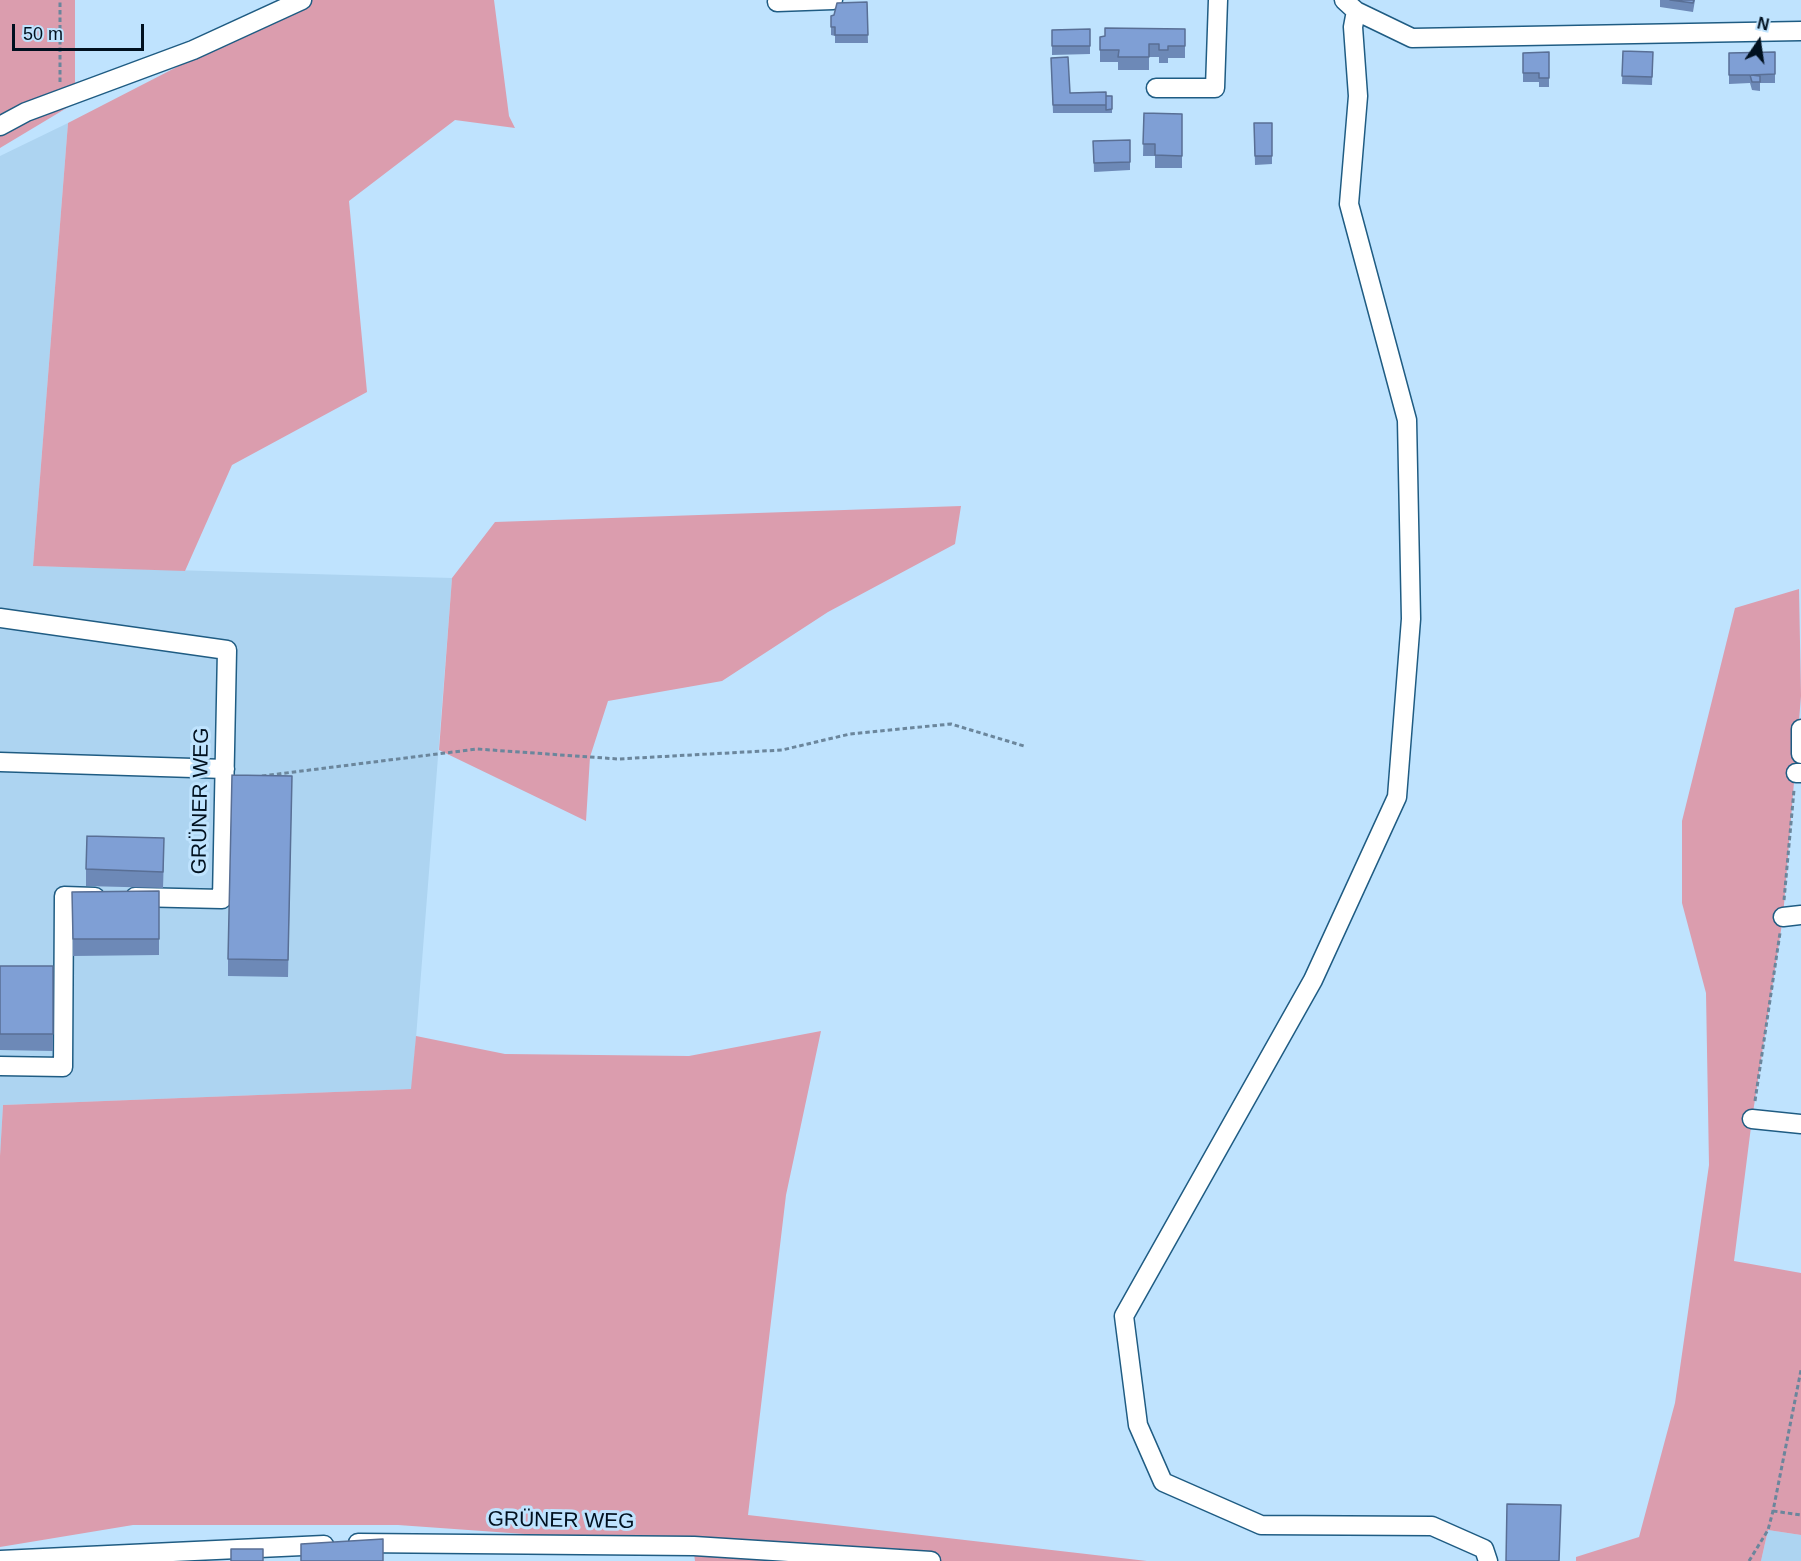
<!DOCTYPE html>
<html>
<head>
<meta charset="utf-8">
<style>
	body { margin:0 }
	#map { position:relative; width:1801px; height:1561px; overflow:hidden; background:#bfe3fe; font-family:Helvetica,sans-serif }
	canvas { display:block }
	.north { position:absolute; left:1729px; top:12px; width:60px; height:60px; -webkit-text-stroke:4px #bfe3fe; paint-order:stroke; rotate:13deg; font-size:16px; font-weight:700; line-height:24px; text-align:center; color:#00101f }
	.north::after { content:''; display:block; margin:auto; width:21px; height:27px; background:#00101f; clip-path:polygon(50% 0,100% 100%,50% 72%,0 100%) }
	.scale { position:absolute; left:12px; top:24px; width:132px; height:27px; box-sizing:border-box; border:3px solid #00101f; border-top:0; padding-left:8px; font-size:18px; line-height:21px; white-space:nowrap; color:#00101f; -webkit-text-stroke:4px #bfe3fe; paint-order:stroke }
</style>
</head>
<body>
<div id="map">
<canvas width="1801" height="1561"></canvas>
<div class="north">N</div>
<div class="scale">50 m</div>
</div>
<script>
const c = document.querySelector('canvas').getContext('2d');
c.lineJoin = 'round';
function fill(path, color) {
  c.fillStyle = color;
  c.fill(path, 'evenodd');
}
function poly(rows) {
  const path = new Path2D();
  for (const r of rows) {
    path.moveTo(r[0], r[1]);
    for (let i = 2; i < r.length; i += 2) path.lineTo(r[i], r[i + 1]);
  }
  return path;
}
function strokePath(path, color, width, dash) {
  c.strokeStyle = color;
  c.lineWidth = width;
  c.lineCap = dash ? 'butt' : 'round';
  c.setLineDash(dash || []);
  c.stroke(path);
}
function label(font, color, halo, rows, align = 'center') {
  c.font = font + ' Helvetica,sans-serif';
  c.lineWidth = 6;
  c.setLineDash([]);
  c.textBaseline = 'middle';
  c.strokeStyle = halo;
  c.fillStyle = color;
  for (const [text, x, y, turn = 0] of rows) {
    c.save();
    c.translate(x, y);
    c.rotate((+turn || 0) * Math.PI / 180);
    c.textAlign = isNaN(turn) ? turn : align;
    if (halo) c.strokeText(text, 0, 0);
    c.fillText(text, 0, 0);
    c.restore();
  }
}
const built = poly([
	[68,123,33,566,452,578,412,1089,3,1105,0,1156,0,156],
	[1768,1530,1801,1535,1801,1561,1761,1561]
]);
const green = poly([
	[0,0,75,0,75,103,0,148],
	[307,0,494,0,509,116,515,128,455,120,349,201,367,392,232,465,185,571,33,566,68,123],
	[961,506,955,544,828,612,722,681,608,701,590,757,586,821,439,750,452,578,495,522],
	[1799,589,1801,696,1783,917,1752,1119,1734,1261,1801,1273,1801,1535,1768,1530,1761,1561,1576,1561,1576,1557,1639,1537,1675,1403,1709,1165,1706,993,1682,903,1682,821,1735,608],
	[821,1031,786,1195,748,1515,1147,1561,695,1561,693,1546,398,1525,133,1525,0,1547,0,1156,3,1105,411,1089,416,1036,505,1054,689,1056]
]);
const path = poly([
	[60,82,60,0],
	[262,776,477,749,618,759,782,750,850,734,951,724,1024,746],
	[1784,900,1794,790],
	[1755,1101,1780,933],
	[1773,1511,1801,1515],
	[1749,1561,1768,1530,1773,1511,1801,1370]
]);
const minor = poly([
	[1344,0,1356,11,1412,38,1801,31],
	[777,2,833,0],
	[1356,11,1353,27,1358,96,1349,204,1407,420,1411,619,1397,797,1313,980,1124,1316,1138,1425,1163,1482,1261,1525,1432,1526,1484,1549,1488,1561],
	[1156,88,1215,88,1218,0],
	[0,126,26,112,193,50,302,0],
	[0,618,227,650,222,899,135,897],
	[1801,729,1801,754],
	[0,762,225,769],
	[1796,773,1801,773],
	[1783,917,1801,915],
	[0,1066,63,1067,64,896,95,897],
	[1752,1119,1801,1124],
	[358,1543,694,1546,931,1561],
	[0,1560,324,1545]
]);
const wall = poly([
	[1660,0,1695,0,1693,12,1660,7],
	[867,2,868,43,835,43,835,36,831,35,831,16],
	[1090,29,1090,54,1052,55,1052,30],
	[1185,29,1185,58,1168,58,1168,63,1159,63,1159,57,1149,57,1149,70,1118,70,1118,62,1100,62,1100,37],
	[1623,51,1653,52,1652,85,1622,84],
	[1549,52,1549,87,1539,87,1539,82,1523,82,1523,53],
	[1775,52,1775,83,1760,83,1760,91,1752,90,1750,83,1729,84,1729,53],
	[1051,58,1070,93,1112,96,1112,113,1053,113],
	[1144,113,1182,114,1182,168,1155,168,1155,156,1143,156],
	[1254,123,1272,123,1272,164,1255,165],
	[1130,140,1130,170,1094,172,1093,141],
	[292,776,288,977,228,976,228,959],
	[164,855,163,888,86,886,86,869],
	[159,891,159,955,73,956,72,892],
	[0,966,53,966,53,1051,0,1050]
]);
const building = poly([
	[1670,0,1694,0,1693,3,1670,0],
	[867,2,868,35,835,35,835,27,831,27,831,16,834,15,837,3,867,2],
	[1105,28,1185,29,1185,46,1168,46,1168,50,1159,50,1159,44,1149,44,1149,57,1118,57,1119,50,1100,50,1100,37,1105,36,1105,28],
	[1090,29,1090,46,1052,46,1052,30,1090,29],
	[1623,51,1653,52,1652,77,1622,76,1623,51],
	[1549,52,1549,78,1539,78,1539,73,1523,73,1523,53,1549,52],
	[1775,52,1775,74,1751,75,1760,76,1760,82,1752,82,1750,75,1729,75,1729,53,1775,52],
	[1068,57,1070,93,1106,92,1106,105,1053,105,1051,58,1068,57],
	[1106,96,1112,96,1112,109,1106,110,1106,96],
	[1144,113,1182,114,1182,156,1155,155,1155,144,1143,144,1144,113],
	[1254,123,1272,123,1272,156,1255,156,1254,123],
	[1130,140,1130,162,1094,163,1093,141,1130,140],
	[232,775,292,776,288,960,228,959,232,775],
	[87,836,164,838,163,872,86,869,87,836],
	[159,891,159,939,73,939,72,892,159,891],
	[0,966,53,966,53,1034,0,1034,0,966],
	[1507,1504,1561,1505,1559,1561,1506,1561,1507,1504],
	[383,1539,383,1561,301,1561,301,1544,383,1539],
	[231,1549,263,1549,263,1561,231,1561,231,1549]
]);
const streetNames = [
	["GRÜNER WEG",201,801,-89],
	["GRÜNER WEG",561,1521,1]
];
fill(built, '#add4f1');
fill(green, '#db9dae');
strokePath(minor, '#1f5c83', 21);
strokePath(path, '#6b869c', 3, [4.5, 3]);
strokePath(minor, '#fff', 18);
fill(wall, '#6d89b7');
fill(building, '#7f9fd5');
strokePath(building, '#596f95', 1.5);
label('21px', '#00101f', '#bfe3fe', streetNames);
</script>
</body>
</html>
